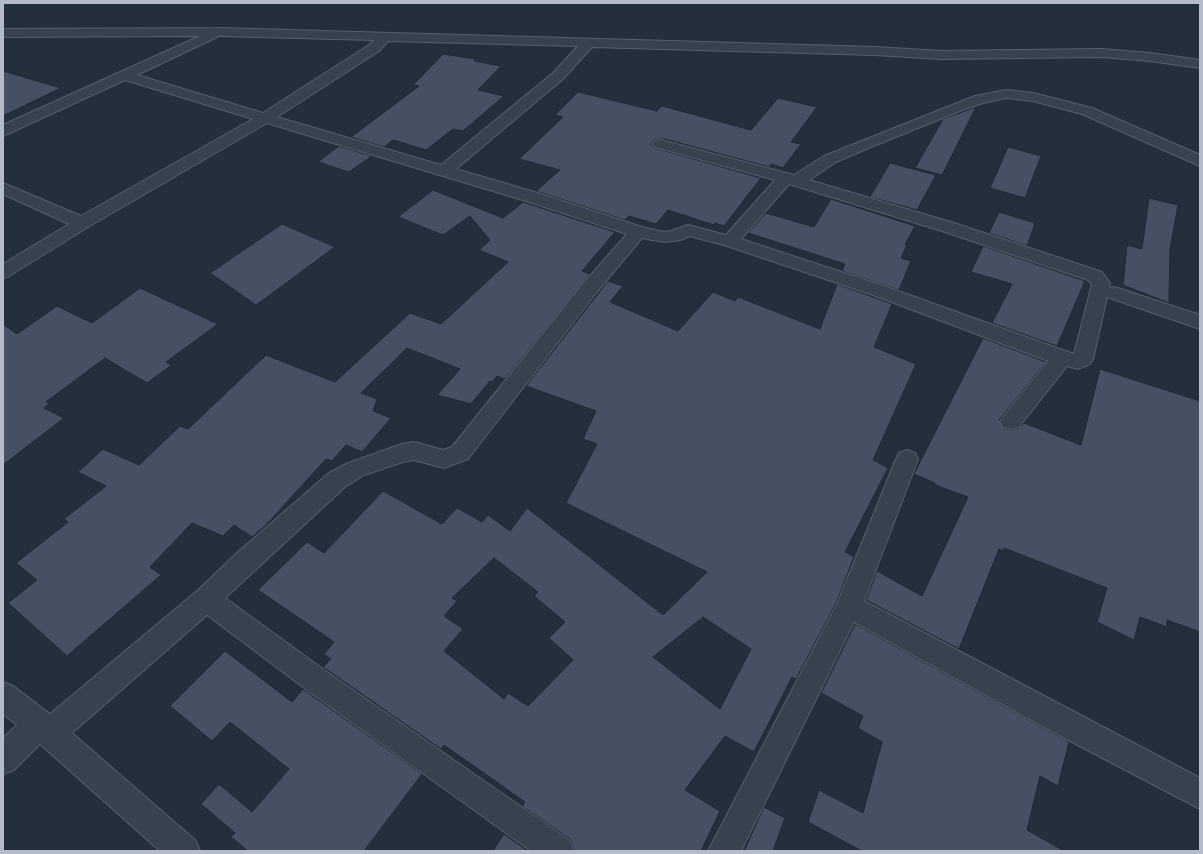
<!DOCTYPE html>
<html>
<head>
<meta charset="utf-8">
<style>
	body { margin:0 }
	#map { position:relative; width:1203px; height:854px; overflow:hidden; background:#242f3e; font-family:Helvetica,sans-serif }
	canvas { display:block }
	.frame { position:absolute; inset:0; border:4px solid #b4bcc9; pointer-events:none }
</style>
</head>
<body>
<div id="map">
<canvas width="1203" height="854"></canvas>
<div class="frame"></div>
</div>
<script>
const c = document.querySelector('canvas').getContext('2d');
c.lineJoin = 'round';
function fill(path, color) {
  c.fillStyle = color;
  c.fill(path, 'evenodd');
}
function poly(rows) {
  const path = new Path2D();
  for (const r of rows) {
    path.moveTo(r[0], r[1]);
    for (let i = 2; i < r.length; i += 2) path.lineTo(r[i], r[i + 1]);
  }
  return path;
}
function strokePath(path, color, width, dash) {
  c.strokeStyle = color;
  c.lineWidth = width;
  c.lineCap = dash ? 'butt' : 'round';
  c.setLineDash(dash || []);
  c.stroke(path);
}
const building = poly([
	[443,54,476,59,474,61,501,66,478,90,504,96,463,131,453,129,426,150,393,140,384,147,351,137,419,86,413,85,443,54],
	[3,71,61,88,3,116,3,71],
	[578,92,657,111,662,106,751,130,778,98,817,107,791,142,801,144,783,168,771,164,769,167,661,138,654,140,650,144,655,148,761,178,724,226,715,223,714,225,668,210,656,224,629,216,625,220,536,191,560,170,519,159,563,117,555,115,578,92],
	[976,107,942,175,915,168,943,119,976,107],
	[339,146,372,156,349,172,318,162,339,146],
	[1008,147,1041,156,1025,198,990,188,1008,147],
	[890,163,936,175,917,210,870,197,890,163],
	[433,190,503,218,523,202,615,232,582,271,590,274,505,379,497,376,492,382,490,381,471,404,437,395,460,369,407,348,361,393,377,399,373,411,391,418,362,452,346,445,332,461,326,459,266,525,252,537,234,525,223,536,192,523,150,567,161,575,67,656,8,603,37,580,16,563,68,522,64,519,106,486,78,472,103,449,139,465,180,426,188,429,266,355,335,382,410,313,441,324,508,262,479,250,490,240,470,216,443,235,398,217,433,190],
	[1149,198,1178,205,1170,249,1169,303,1123,285,1127,245,1142,249,1149,198],
	[831,199,915,226,905,245,907,245,901,258,911,261,899,290,842,271,845,264,748,233,766,213,814,227,831,199],
	[999,212,1035,223,1027,246,989,233,999,212],
	[282,224,335,247,256,305,210,273,282,224],
	[983,246,1085,281,1057,346,992,323,1012,284,971,272,983,246],
	[608,281,623,286,610,302,678,331,713,292,735,301,738,297,820,329,837,284,892,304,874,347,916,364,873,460,888,468,845,552,854,557,837,601,796,679,792,677,754,752,725,736,685,790,720,811,701,851,575,851,570,839,522,806,525,802,444,745,441,749,323,667,331,659,324,654,334,642,258,590,307,542,324,553,383,491,442,524,457,508,482,522,488,515,510,531,527,508,663,615,707,572,566,503,597,444,583,439,596,411,526,386,608,281],
	[494,558,538,592,534,596,565,622,549,638,573,660,528,706,508,693,504,699,444,651,463,629,444,616,457,601,452,598,494,558],
	[703,617,751,649,720,709,653,657,703,617],
	[140,288,218,324,166,362,172,365,147,383,105,358,46,402,50,403,44,408,64,418,3,465,3,324,17,334,57,306,92,323,140,288],
	[983,338,1046,362,999,420,1003,428,1011,430,1019,428,1024,423,1081,445,1100,369,1200,401,1200,632,1167,620,1167,627,1140,617,1134,640,1097,622,1107,588,1004,548,1004,551,999,549,959,649,866,600,877,571,922,596,968,497,935,485,935,483,914,474,983,338],
	[855,624,1069,742,1058,786,1040,776,1027,830,1064,851,862,851,808,822,819,790,863,813,882,742,858,728,863,716,821,693,855,624],
	[225,651,292,702,303,689,422,774,364,851,248,851,231,837,235,833,201,804,219,784,252,812,289,769,230,722,212,741,170,706,225,651],
	[764,807,785,818,773,851,744,851,764,807],
	[504,834,528,851,493,851,504,834]
]);
const minor = poly([
	[220,28,876,47,941,51,1102,49,1150,53,1200,60,1200,68,1150,61,1102,57,941,59,876,55,592,47,563,79,456,169,538,193,642,227,664,232,671,231,688,225,726,235,775,180,655,147,652,144,655,141,660,139,665,141,794,175,824,156,975,96,1006,90,1033,93,1092,108,1200,155,1200,166,1082,114,1033,101,1006,98,983,103,965,109,866,149,836,162,809,180,954,223,1102,272,1110,283,1109,288,1114,287,1121,289,1200,315,1200,329,1107,297,1093,359,1090,364,1078,369,1067,366,1019,427,1011,429,1003,427,1000,421,1048,361,873,295,724,245,689,236,680,240,664,242,642,238,596,293,468,459,444,468,414,460,403,462,364,475,345,487,225,598,327,672,569,840,574,851,531,851,307,690,207,615,72,733,195,840,200,851,160,851,40,744,14,770,3,774,3,738,17,725,3,714,3,682,13,686,50,714,197,591,238,552,329,473,348,463,402,444,414,442,443,450,452,447,582,285,627,234,526,201,267,123,88,227,9,276,3,278,3,264,69,224,3,194,3,183,81,216,253,119,125,80,3,136,3,125,200,36,3,37,3,29,220,28],
	[219,36,220,36,374,40,369,45,263,113,137,75,219,36],
	[388,41,578,46,553,73,441,165,277,117,379,51,388,41],
	[789,184,942,231,1088,280,1092,284,1074,354,887,287,741,239,789,184],
	[907,450,915,453,918,459,864,601,1200,778,1200,809,1051,731,854,622,741,851,708,851,838,602,896,459,899,453,907,450]
]);
fill(building, '#455162');
strokePath(building, '#1f2835', 1);
strokePath(minor, '#565f6c', 2);
fill(minor, '#38414e');
</script>
</body>
</html>
